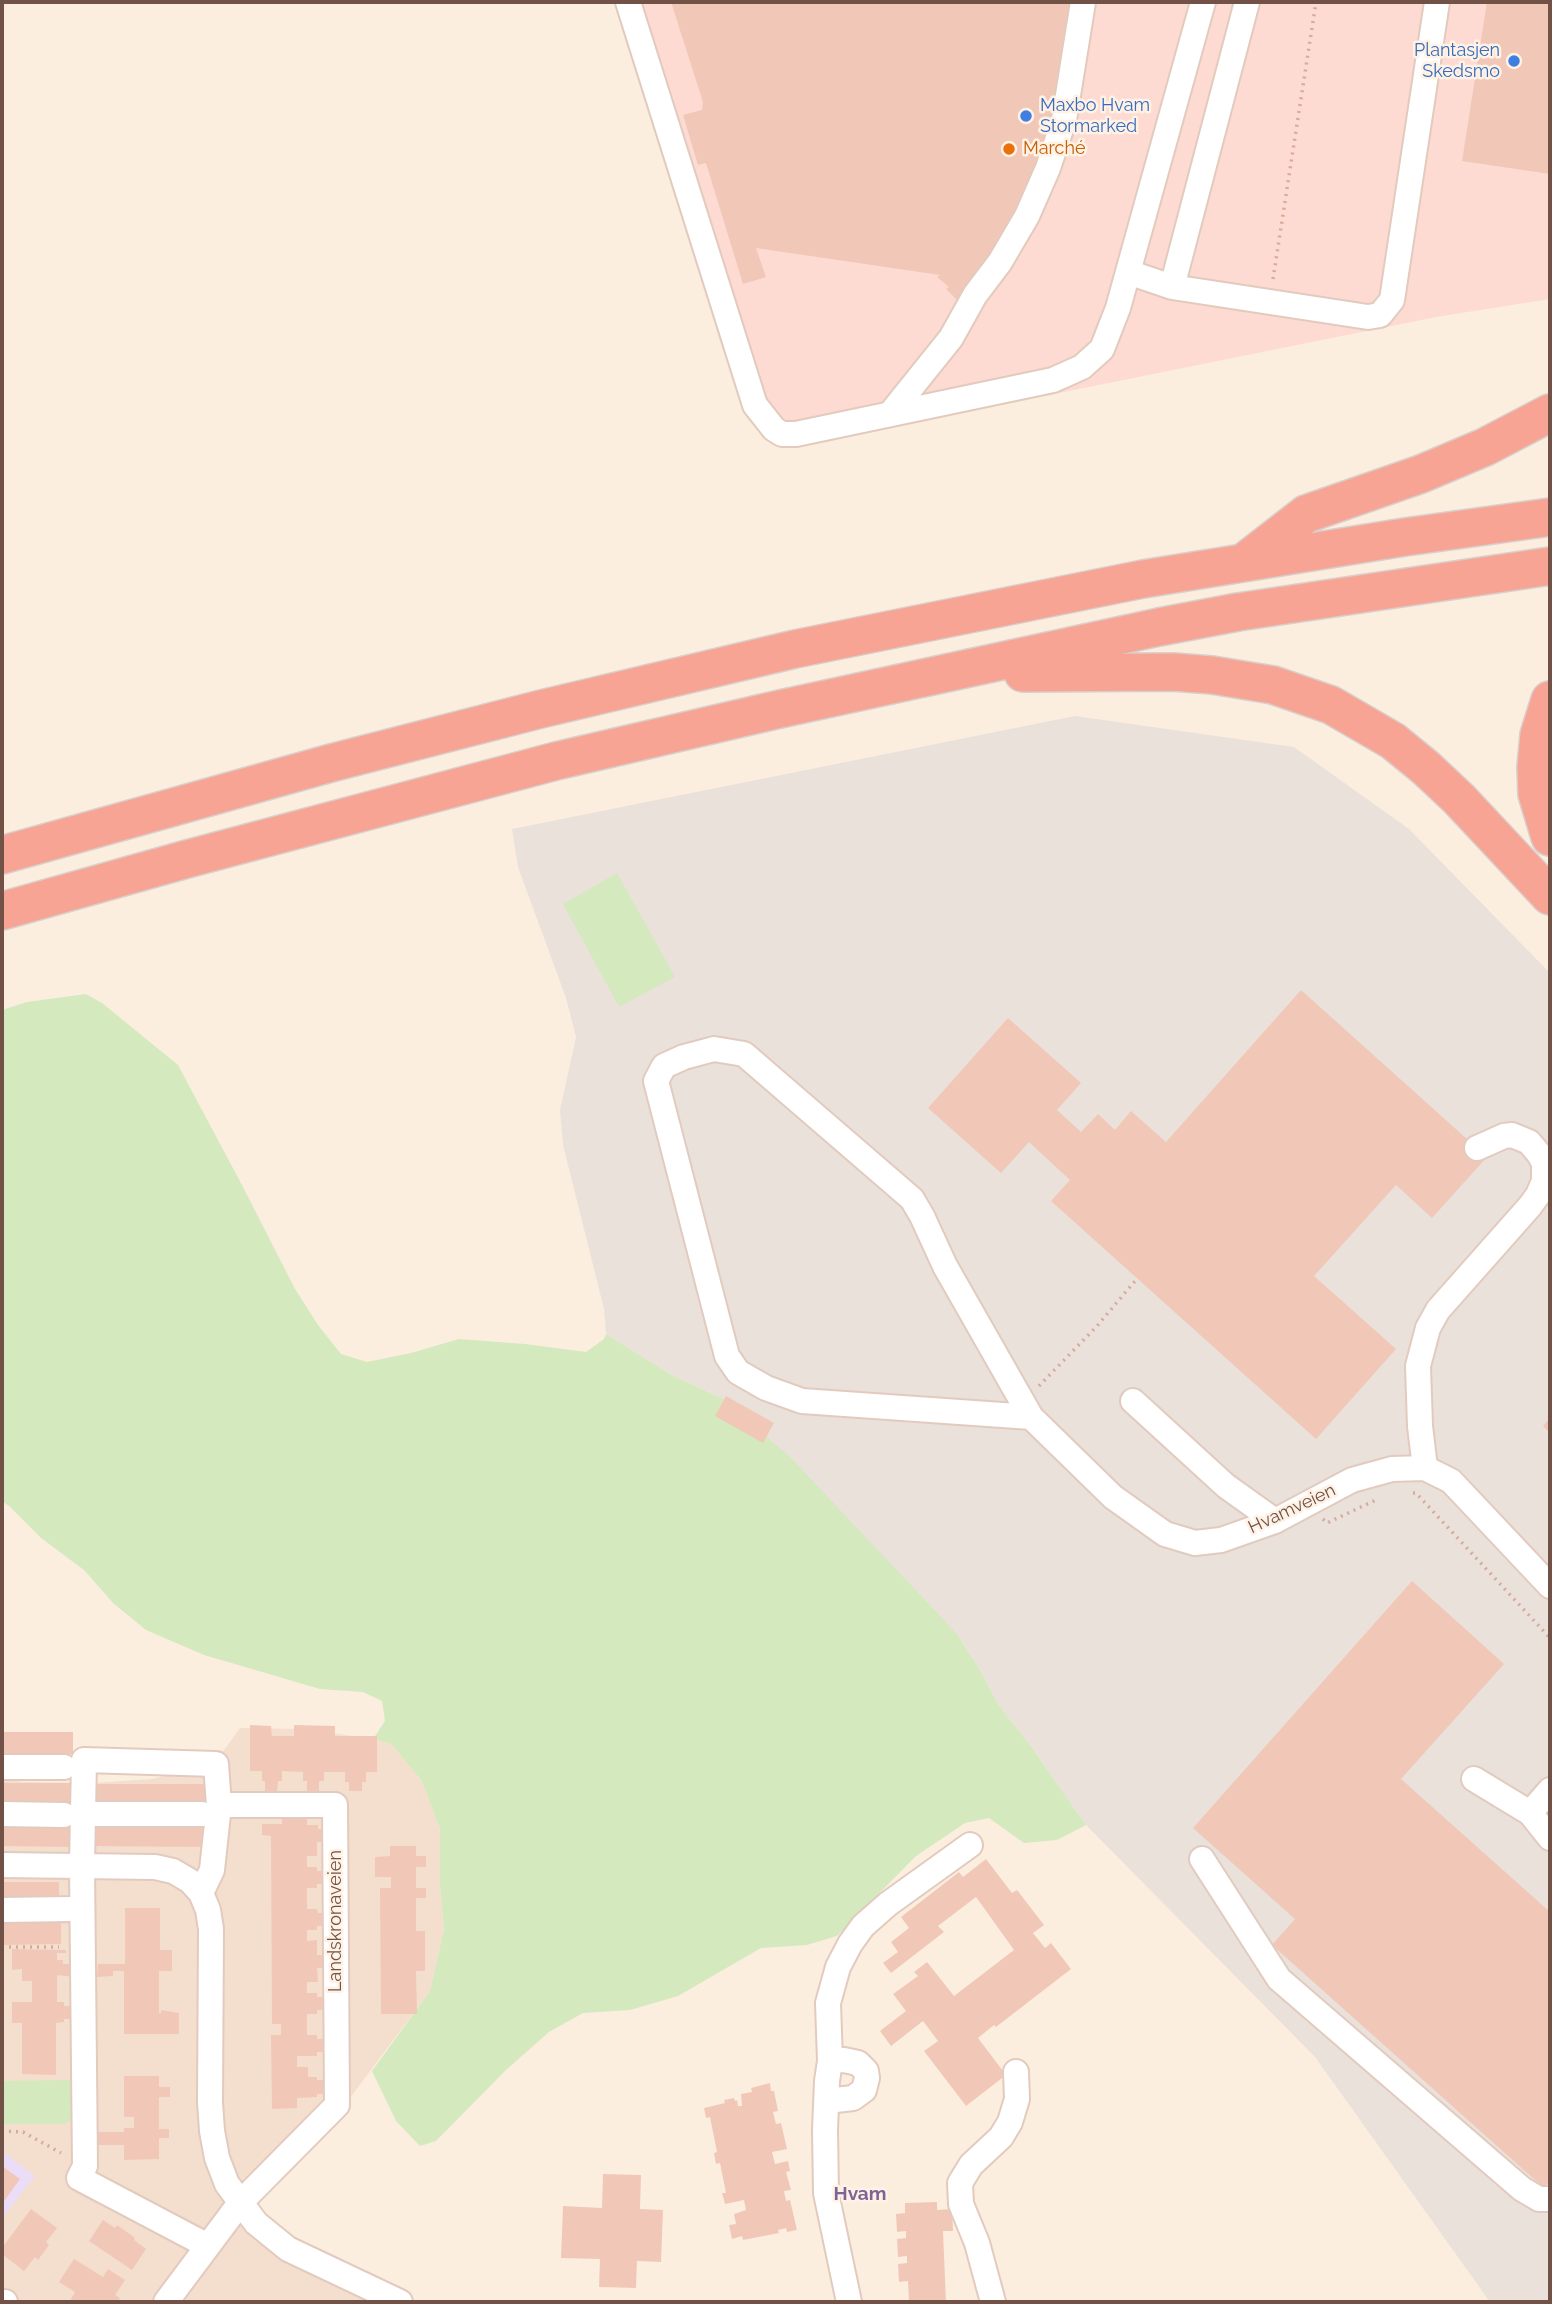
<!DOCTYPE html>
<html>
<head>
<meta charset="utf-8">
<style>
	body { margin:0 }
	#map { position:relative; width:1552px; height:2304px; overflow:hidden; background:#fceedf; font-family:Raleway,sans-serif }
	canvas { display:block }
	.frame { position:absolute; inset:0; border:4px solid #725247; pointer-events:none }
</style>
</head>
<body>
<div id="map">
<canvas width="1552" height="2304"></canvas>
<div class="frame"></div>
</div>
<script>
const c = document.querySelector('canvas').getContext('2d');
c.lineJoin = 'round';
function fill(path, color) {
  c.fillStyle = color;
  c.fill(path, 'evenodd');
}
function poly(rows) {
  const path = new Path2D();
  for (const r of rows) {
    path.moveTo(r[0], r[1]);
    for (let i = 2; i < r.length; i += 2) path.lineTo(r[i], r[i + 1]);
  }
  return path;
}
function strokePath(path, color, width, dash) {
  c.strokeStyle = color;
  c.lineWidth = width;
  c.lineCap = dash ? 'butt' : 'round';
  c.setLineDash(dash || []);
  c.stroke(path);
}
function label(font, color, halo, rows, align = 'center') {
  c.font = font + ' Raleway,sans-serif';
  c.lineWidth = 5;
  c.setLineDash([]);
  c.textBaseline = 'middle';
  c.strokeStyle = halo;
  c.fillStyle = color;
  for (const [text, x, y, turn = 0] of rows) {
    c.save();
    c.translate(x, y);
    c.rotate((+turn || 0) * Math.PI / 180);
    c.textAlign = isNaN(turn) ? turn : align;
    if (halo) c.strokeText(text, 0, 0);
    c.fillText(text, 0, 0);
    c.restore();
  }
}
const residential = poly([
	[240,1728,301,1729,368,1738,391,1744,421,1780,440,1829,440,1885,444,1927,430,1991,341,2110,246,2202,289,2242,410,2302,2,2302,2,1779,23,1782,91,1783,152,1779,202,1767,221,1754]
]);
const commercial = poly([
	[625,2,1550,2,1550,299,1436,317,801,445,776,444,763,438,749,418]
]);
const industrial = poly([
	[1075,716,1294,747,1409,829,1550,973,1550,2302,1490,2302,1315,2057,1086,1825,1033,1749,998,1704,980,1670,957,1634,722,1398,673,1376,606,1334,604,1309,563,1145,560,1110,576,1037,566,998,518,867,512,829]
]);
const education = poly([
	[2,2151,35,2176,2,2218]
]);
const green = poly([
	[617,873,675,977,619,1007,563,904],
	[86,994,102,1003,178,1065,243,1187,295,1289,318,1325,341,1354,367,1362,411,1353,459,1339,525,1344,586,1352,604,1339,606,1334,673,1376,722,1398,791,1458,957,1634,980,1670,998,1704,1033,1749,1086,1825,1057,1840,1024,1843,989,1818,965,1823,916,1856,837,1936,807,1945,761,1948,678,1996,630,2010,583,2013,549,2032,506,2070,436,2141,420,2146,396,2121,372,2071,430,1991,444,1928,440,1885,440,1829,421,1780,391,1744,373,1739,385,1721,382,1701,363,1692,320,1689,204,1655,146,1630,113,1603,84,1570,41,1538,9,1506,2,1501,2,1010,27,1002],
	[76,2080,77,2114,65,2124,2,2124,2,2081]
]);
const building = poly([
	[671,2,1080,2,1052,150,962,305,946,289,949,287,937,277,940,275,756,248,766,277,743,284,706,163,698,165,683,115,702,110,703,102],
	[1487,2,1550,2,1550,174,1462,161],
	[1301,990,1487,1157,1432,1218,1396,1185,1314,1276,1396,1349,1316,1439,1051,1201,1070,1180,1029,1142,1001,1173,928,1108,1008,1018,1081,1083,1057,1110,1081,1132,1098,1114,1115,1130,1131,1111,1166,1142],
	[726,1396,774,1423,763,1443,715,1416],
	[1550,1418,1550,1433,1543,1426],
	[1412,1581,1504,1664,1401,1779,1550,1912,1550,2181,1544,2188,1272,1945,1295,1919,1193,1828],
	[250,1725,271,1726,272,1736,294,1736,294,1725,335,1726,335,1736,377,1736,377,1772,366,1772,366,1782,362,1782,362,1791,349,1791,349,1782,345,1782,345,1772,324,1772,324,1781,319,1781,319,1791,307,1791,307,1781,303,1781,303,1772,282,1771,282,1781,278,1781,277,1791,265,1791,265,1781,262,1781,262,1771,250,1771],
	[2,1732,73,1732,73,1754,2,1754],
	[2,1783,72,1783,72,1805,2,1804],
	[88,1784,209,1784,209,1806,88,1806],
	[282,1814,307,1814,307,1825,318,1825,318,1829,327,1829,327,1842,317,1842,317,1856,307,1856,307,1867,317,1867,317,1871,328,1871,328,1884,317,1884,317,1888,307,1888,307,1909,317,1909,318,1913,327,1913,327,1926,317,1926,317,1930,307,1930,307,1941,317,1940,317,1955,327,1955,327,1968,317,1968,318,1982,307,1982,307,1993,317,1993,317,1997,327,1997,327,2010,317,2010,317,2014,307,2014,307,2035,317,2035,317,2039,327,2039,327,2052,317,2052,317,2056,297,2056,297,2067,308,2067,308,2077,317,2077,317,2080,327,2080,327,2094,317,2094,317,2097,297,2098,297,2108,272,2109,271,2035,281,2035,281,2024,272,2024,271,1836,262,1835,262,1824,282,1824],
	[87,1824,209,1826,208,1847,87,1846],
	[2,1825,72,1825,72,1847,2,1846],
	[390,1846,416,1846,416,1856,426,1856,426,1867,416,1867,416,1888,426,1888,426,1898,416,1898,416,1931,425,1931,425,1971,416,1971,417,2014,381,2014,380,1888,391,1888,391,1877,375,1877,375,1857,390,1856],
	[986,1859,1012,1893,1017,1890,1044,1925,1033,1933,1045,1948,1051,1943,1071,1969,996,2027,994,2025,978,2038,1006,2075,966,2106,924,2051,938,2041,923,2021,891,2046,880,2031,906,2011,893,1994,918,1976,914,1972,927,1962,954,1996,1014,1950,976,1897,938,1926,944,1932,891,1973,883,1963,898,1952,891,1942,909,1928,901,1917,959,1872,963,1877],
	[2,1882,59,1882,59,1904,2,1904],
	[125,1908,160,1908,160,1950,172,1950,172,1971,159,1971,159,2013,161,2013,161,2010,179,2013,179,2034,124,2034,124,1971,113,1971,113,1976,97,1977,98,1964,125,1964],
	[2,1923,61,1923,61,1944,2,1945],
	[12,1949,66,1950,66,1953,57,1953,57,1960,63,1960,63,1964,74,1964,74,1977,57,1975,57,2002,64,2002,64,2006,74,2006,74,2019,64,2019,64,2022,56,2023,56,2075,22,2074,22,2023,12,2023,12,2002,32,2002,32,1981,22,1981,22,1969,12,1970],
	[124,2076,159,2076,159,2087,170,2087,170,2097,159,2097,159,2129,169,2129,169,2138,159,2138,159,2159,124,2160,124,2145,97,2145,97,2132,124,2132,124,2128,134,2128,134,2117,124,2117],
	[770,2083,771,2091,774,2091,778,2111,773,2112,776,2124,781,2123,787,2149,772,2152,775,2164,788,2161,790,2171,786,2172,791,2190,784,2191,786,2201,790,2200,797,2230,787,2232,786,2228,778,2230,779,2233,743,2240,742,2236,732,2239,729,2225,736,2224,734,2214,746,2210,744,2200,725,2204,722,2193,726,2193,720,2163,716,2164,714,2153,717,2152,710,2117,706,2118,704,2108,725,2103,724,2100,734,2098,735,2101,737,2100,738,2106,742,2106,741,2094,752,2092,751,2088],
	[2,2166,20,2179,2,2204],
	[603,2174,641,2175,640,2209,663,2210,661,2262,637,2261,636,2288,599,2287,600,2259,561,2258,563,2206,602,2208],
	[937,2202,937,2210,952,2209,953,2231,943,2231,946,2302,909,2302,908,2281,899,2282,898,2264,907,2263,907,2256,898,2257,897,2239,906,2238,906,2231,897,2232,896,2214,905,2213,905,2203],
	[31,2209,57,2228,46,2242,49,2245,38,2260,35,2257,24,2271,2,2254,2,2248],
	[103,2220,115,2228,117,2225,135,2238,134,2240,146,2249,132,2270,89,2241],
	[74,2259,103,2277,108,2269,125,2280,115,2295,120,2298,117,2302,70,2301,75,2292,59,2282]
]);
const path = poly([
	[1273,279,1316,2],
	[1039,1386,1097,1326,1135,1281],
	[1413,1493,1416,1493,1550,1638],
	[1323,1519,1327,1523,1378,1499],
	[2,1947,59,1947],
	[2,2131,23,2132,61,2153]
]);
const minor = poly([
	[628,2,755,405,774,429,782,434,796,434,1053,380,1082,367,1102,349,1118,308,1203,2],
	[1128,272,1172,287,1368,317,1380,315,1392,300,1437,2],
	[1172,287,1247,2],
	[890,414,951,338,975,295,1000,262,1027,216,1048,168,1064,120,1083,2],
	[714,1049,744,1054,912,1199,922,1216,945,1266,1031,1417,802,1401,766,1388,738,1372,727,1356,656,1081,664,1066,684,1057,714,1049],
	[1133,1401,1226,1486,1275,1521],
	[1031,1417,1113,1497,1165,1534,1195,1543,1221,1540,1275,1521,1352,1480,1392,1469,1425,1468,1451,1481,1550,1586],
	[1425,1468,1420,1426,1418,1366,1428,1328,1438,1310,1530,1206,1538,1195,1544,1181,1544,1163,1539,1154,1529,1142,1512,1135,1504,1136,1477,1148],
	[2,1767,64,1767],
	[1474,1779,1530,1813],
	[1550,1790,1530,1813,1550,1838],
	[2,1814,64,1815],
	[83,1814,202,1814],
	[1202,1859,1279,1979,1522,2189,1539,2199,1550,2199],
	[2,1865,155,1867,173,1871,190,1881,201,1893,208,1910,211,1929,210,2102,212,2131,217,2158,227,2184,256,2223,288,2249,400,2302],
	[2,1910,70,1909],
	[827,2101,853,2098,864,2090,867,2078,866,2071,858,2063,844,2060,830,2061],
	[208,2246,79,2178,85,2166,82,1866,84,1760,216,1764,219,1805],
	[4,2302,5,2302],
	[166,2302,240,2203,337,2105,335,1805,219,1805,212,1870,201,1893],
	[849,2302,826,2193,825,2130,827,2081,830,2061,828,2003,838,1967,850,1944,863,1926,888,1904,970,1845],
	[993,2302,977,2243,961,2204,960,2183,971,2165,1001,2137,1010,2122,1017,2099,1016,2072]
]);
const highway = poly([
	[1248,559,1306,514,1421,474,1485,447,1550,413],
	[1023,673,1173,672,1212,675,1273,685,1331,705,1393,741,1426,768,1459,799,1550,896],
	[1550,700,1539,735,1536,767,1537,794,1550,837],
	[2,855,331,763,541,709,795,649,1143,579,1405,537,1550,517],
	[2,911,187,859,556,761,780,709,1159,627,1238,612,1550,566]
]);
const markers = [
	[1514,61,7,"#3f7fe0"],
	[1026,116,7,"#3f7fe0"],
	[1009,149,7,"#e8710a"]
];
const shopNames = [
	["Plantasjen",1500,51],
	["Skedsmo",1500,72],
	["Maxbo Hvam",1040,106,"left"],
	["Stormarked",1040,127,"left"]
];
const foodNames = [
	["Marché",1023,149]
];
const streetNames = [
	["Hvamveien",1292,1509,-25],
	["Landskronaveien",336,1921,-90]
];
const neighbourhoodNames = [
	["Hvam",860,2194]
];
fill(residential, '#f4dece');
fill(commercial, '#fddad2');
fill(industrial, '#eae1db');
fill(education, '#ebdcf8');
fill(green, '#d4e9be');
fill(building, '#f1c8b7');
strokePath(minor, '#e2cbbe', 28);
strokePath(highway, '#d8cfcb', 40);
strokePath(path, '#d6ab9b', 3.5, [2, 5]);
strokePath(minor, '#fff', 24);
strokePath(highway, '#f7a495', 37);
for (const [x, y, r, color] of markers) {
  const dot = new Path2D();
  dot.arc(x, y, r, 0, 2 * Math.PI);
  c.fillStyle = color;
  c.fill(dot);
  strokePath(dot, '#fff2e5', 2.5);
}
label('18px', '#366cbe', '#fff2e5', shopNames, 'right');
label('18px', '#c56008', '#fff2e5', foodNames, 'left');
label('18px', '#725247', '#fff2e5', streetNames);
label('bold 19px', '#7f6296', '#fff2e5', neighbourhoodNames);
</script>
</body>
</html>
